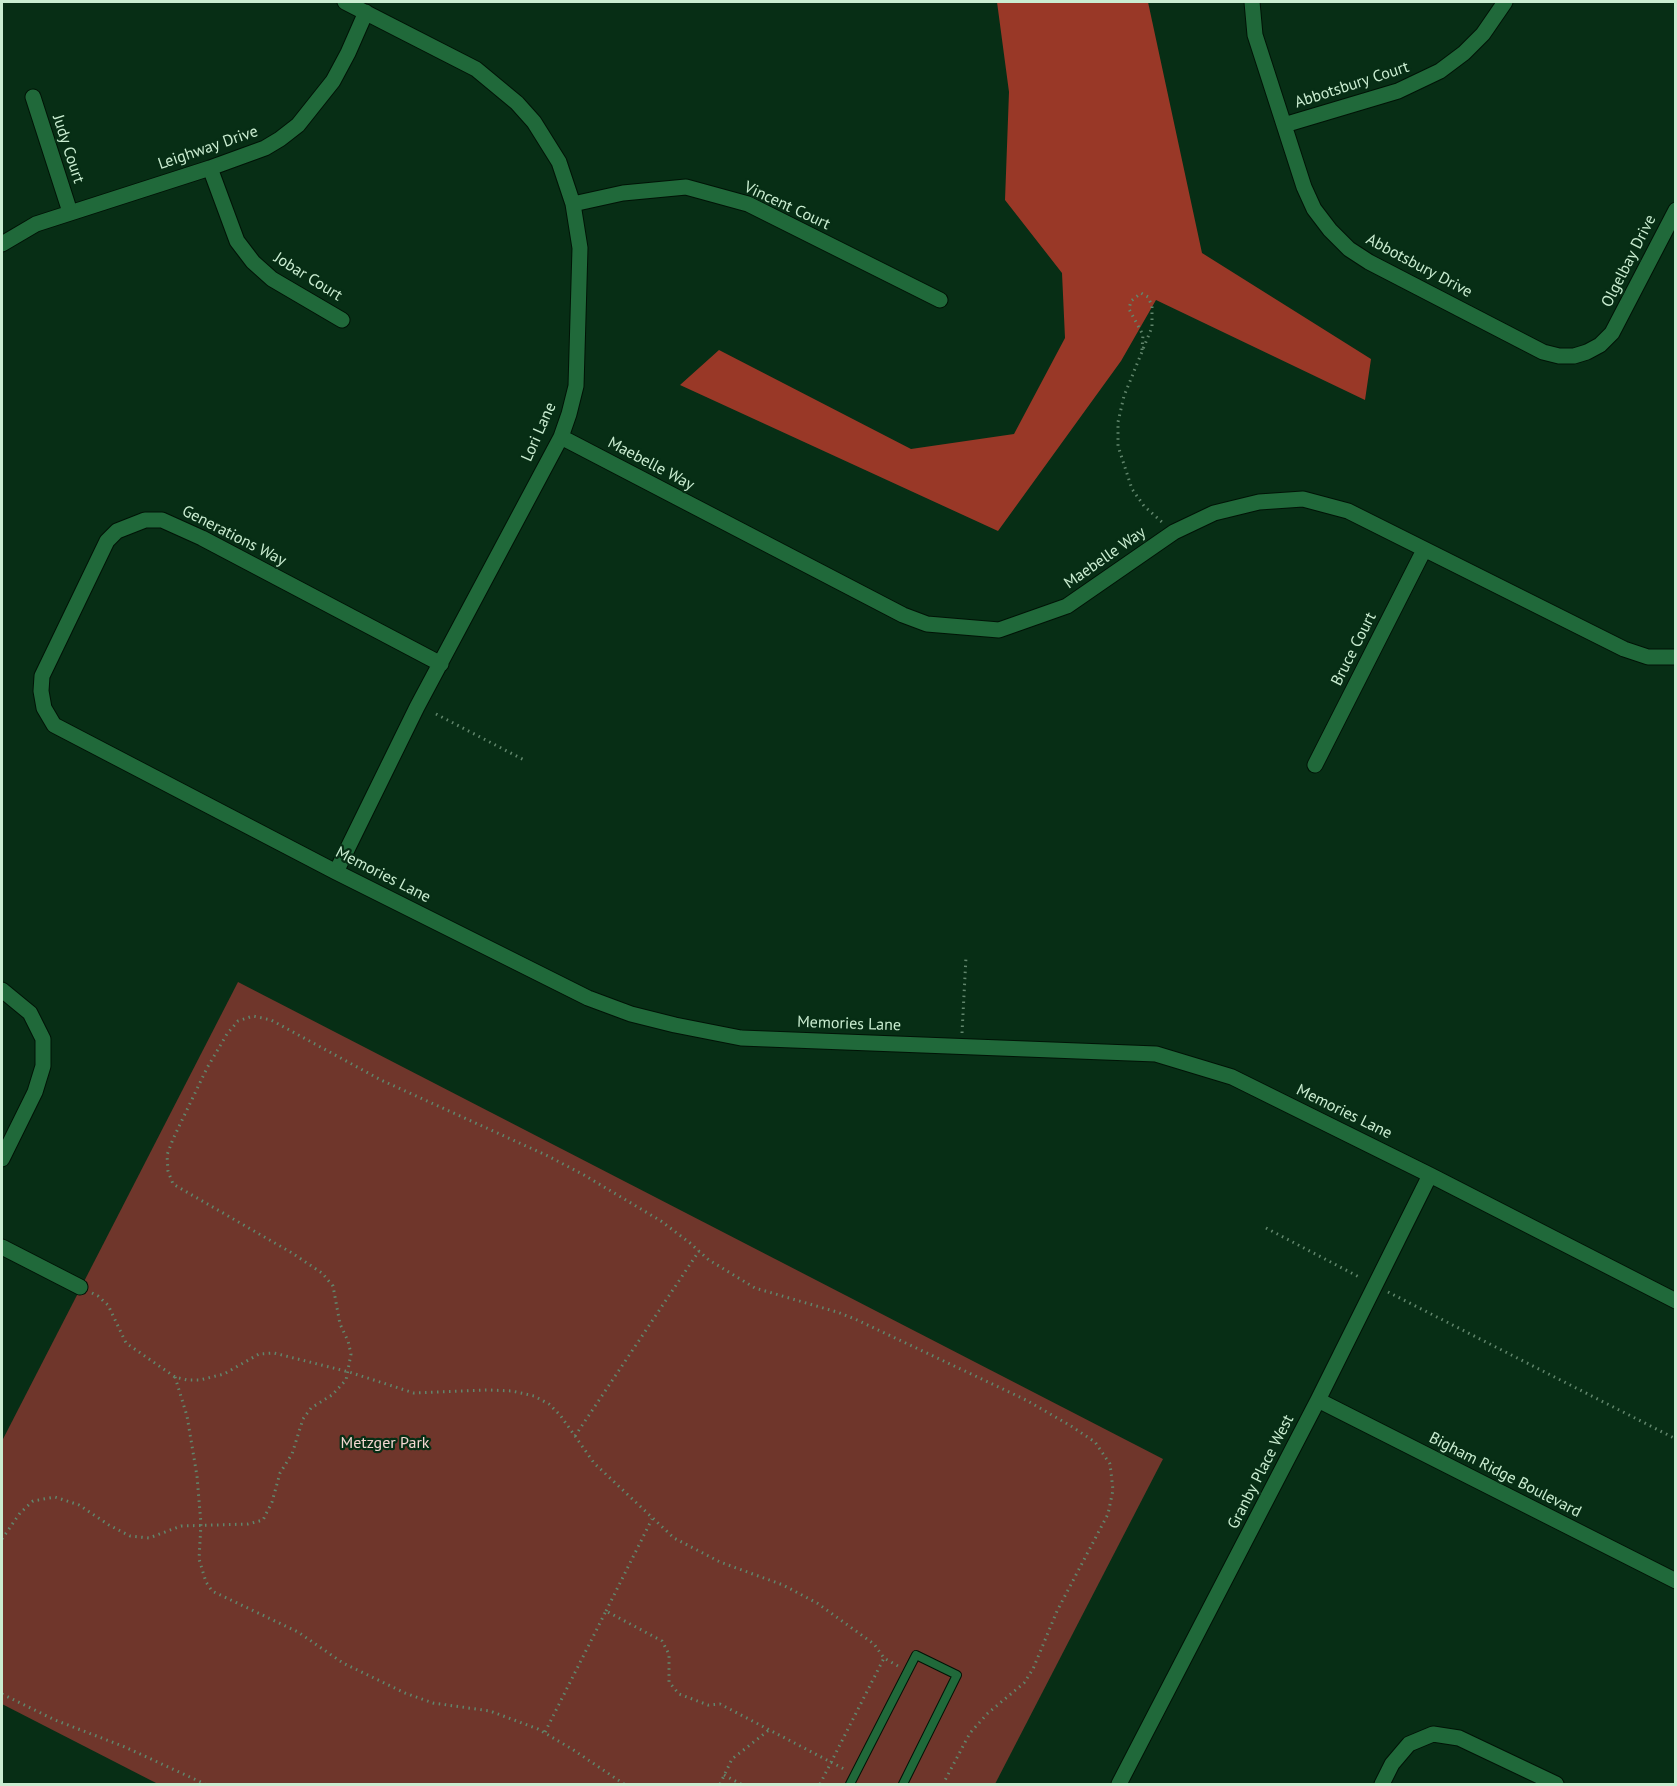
<!DOCTYPE html>
<html>
<head>
<meta charset="utf-8">
<style>
	body { margin:0 }
	#map { position:relative; width:1677px; height:1786px; overflow:hidden; background:#072e15; font-family:"PT Sans",sans-serif }
	canvas { display:block }
	.frame { position:absolute; inset:0; border:3px solid #caedd1; pointer-events:none }
</style>
</head>
<body>
<div id="map">
<canvas width="1677" height="1786"></canvas>
<div class="frame"></div>
</div>
<script>
const c = document.querySelector('canvas').getContext('2d');
c.lineJoin = 'round';
function fill(path, color) {
  c.fillStyle = color;
  c.fill(path, 'evenodd');
}
function poly(rows) {
  const path = new Path2D();
  for (const r of rows) {
    path.moveTo(r[0], r[1]);
    for (let i = 2; i < r.length; i += 2) path.lineTo(r[i], r[i + 1]);
  }
  return path;
}
function strokePath(path, color, width, dash) {
  c.strokeStyle = color;
  c.lineWidth = width;
  c.lineCap = dash ? 'butt' : 'round';
  c.setLineDash(dash || []);
  c.stroke(path);
}
function label(font, color, halo, rows, align = 'center') {
  c.font = font + ' "PT Sans",sans-serif';
  c.lineWidth = 4.5;
  c.setLineDash([]);
  c.textBaseline = 'middle';
  c.strokeStyle = halo;
  c.fillStyle = color;
  for (const [text, x, y, turn = 0] of rows) {
    c.save();
    c.translate(x, y);
    c.rotate((+turn || 0) * Math.PI / 180);
    c.textAlign = isNaN(turn) ? turn : align;
    if (halo) c.strokeText(text, 0, 0);
    c.fillText(text, 0, 0);
    c.restore();
  }
}
const green = poly([
	[238,982,1163,1459,995,1784,158,1784,2,1704,2,1441]
]);
const forest = poly([
	[997,2,1148,2,1202,253,1371,359,1365,400,1156,300,1121,361,998,531,680,385,719,350,911,449,1014,434,1065,338,1062,273,1005,200,1009,92]
]);
const path = poly([
	[1142,350,1143,335,1129,309,1131,301,1141,293,1148,297,1152,306,1152,327,1124,396,1118,422,1118,446,1132,489,1144,506,1163,523],
	[436,714,526,761],
	[962,1033,966,957],
	[1266,1228,1361,1278],
	[1388,1292,1676,1439],
	[92,1293,98,1296,108,1305,126,1343,175,1377,187,1380,200,1380,224,1374,259,1354,274,1353,349,1372,414,1393,488,1390,512,1391,534,1396,549,1404,560,1415,575,1436,699,1251],
	[175,1377,187,1416,197,1476,201,1524,199,1559,206,1582,212,1591,298,1632,343,1663,405,1693,433,1703,490,1711,538,1729,572,1749,624,1784],
	[575,1436,594,1463,674,1538,720,1562,783,1585,817,1603,874,1644,884,1658,898,1666],
	[2,1539,20,1513,33,1501,55,1497,79,1505,109,1525,130,1536,149,1538,181,1526,248,1524,263,1520,272,1502,280,1473,292,1454,303,1419,311,1408,332,1395,346,1380,351,1354,348,1341,340,1324,333,1286,322,1273,292,1253,173,1184,168,1171,167,1155,173,1139,207,1068,227,1034,238,1021,253,1016,271,1020,381,1080,548,1156,584,1175,661,1221,690,1243,709,1260,755,1288,837,1312,855,1319,1026,1400,1071,1426,1095,1442,1110,1464,1113,1490,1108,1514,1057,1611,1033,1669,1024,1683,988,1713,970,1733,943,1784],
	[606,1611,652,1519],
	[2,1694,55,1720,125,1747,205,1784],
	[545,1732,606,1611,662,1641,669,1654,669,1682,679,1694,708,1705,720,1704,846,1770],
	[724,1775,741,1784],
	[720,1784,732,1759,769,1730],
	[820,1784,884,1658]
]);
const lane = poly([
	[850,1784,916,1655,957,1675,903,1784]
]);
const street = poly([
	[1252,2,1255,35,1304,187,1314,209,1330,230,1349,249,1369,262,1543,352,1559,356,1574,356,1587,352,1600,345,1612,333,1676,210],
	[33,97,70,212],
	[1284,125,1398,91,1440,71,1464,53,1483,34,1505,2],
	[210,168,237,241,253,262,272,279,342,320],
	[573,204,623,193,686,187,748,204,940,300],
	[2,244,36,224,210,168,265,148,280,139,298,125,333,81,348,53,366,12],
	[561,437,903,615,927,624,999,630,1067,606,1174,532,1214,513,1259,502,1303,499,1348,511,1624,649,1648,657,1676,657],
	[441,664,202,538,162,520,145,520,117,531,107,541,42,676,41,691,44,708,54,725,336,872,588,998,631,1014,675,1025,741,1038,1156,1054,1232,1077,1430,1175,1676,1301],
	[1315,765,1424,550],
	[336,872,417,707,561,437,569,414,576,386,580,248,573,204,559,162,534,122,517,103,476,69,345,2],
	[2,990,30,1013,43,1039,43,1066,35,1092,2,1159],
	[2,1247,80,1287],
	[1318,1400,1676,1581],
	[1119,1784,1318,1400,1430,1175],
	[1382,1784,1392,1764,1409,1744,1433,1734,1459,1738,1556,1784]
]);
const streetNames = [
	["Abbotsbury Court",1352,85,-18],
	["Leighway Drive",208,148,-19],
	["Judy Court",68,149,72],
	["Vincent Court",787,206,25],
	["Olgelbay Drive",1629,261,-63],
	["Abbotsbury Drive",1419,266,28],
	["Jobar Court",308,277,32],
	["Lori Lane",539,432,-66],
	["Maebelle Way",651,464,28],
	["Generations Way",234,536,27],
	["Maebelle Way",1105,558,-35],
	["Bruce Court",1354,649,-63],
	["Memories Lane",383,875,27],
	["Memories Lane",849,1024,2],
	["Memories Lane",1344,1112,26],
	["Granby Place West",1261,1472,-63],
	["Bigham Ridge Boulevard",1505,1475,27]
];
const parkNames = [
	["Metzger Park",385,1443]
];
fill(green, '#6f362b');
fill(forest, '#993827');
strokePath(lane, '#011306', 10);
strokePath(street, '#011306', 17);
strokePath(path, '#61866c', 3, [1.5, 4.5]);
strokePath(lane, '#20693a', 8);
strokePath(street, '#20693a', 15);
label('16px', '#caedd1', '#072e15', streetNames);
label('16px', '#f3d7d1', '#072e15', parkNames);
</script>
</body>
</html>
